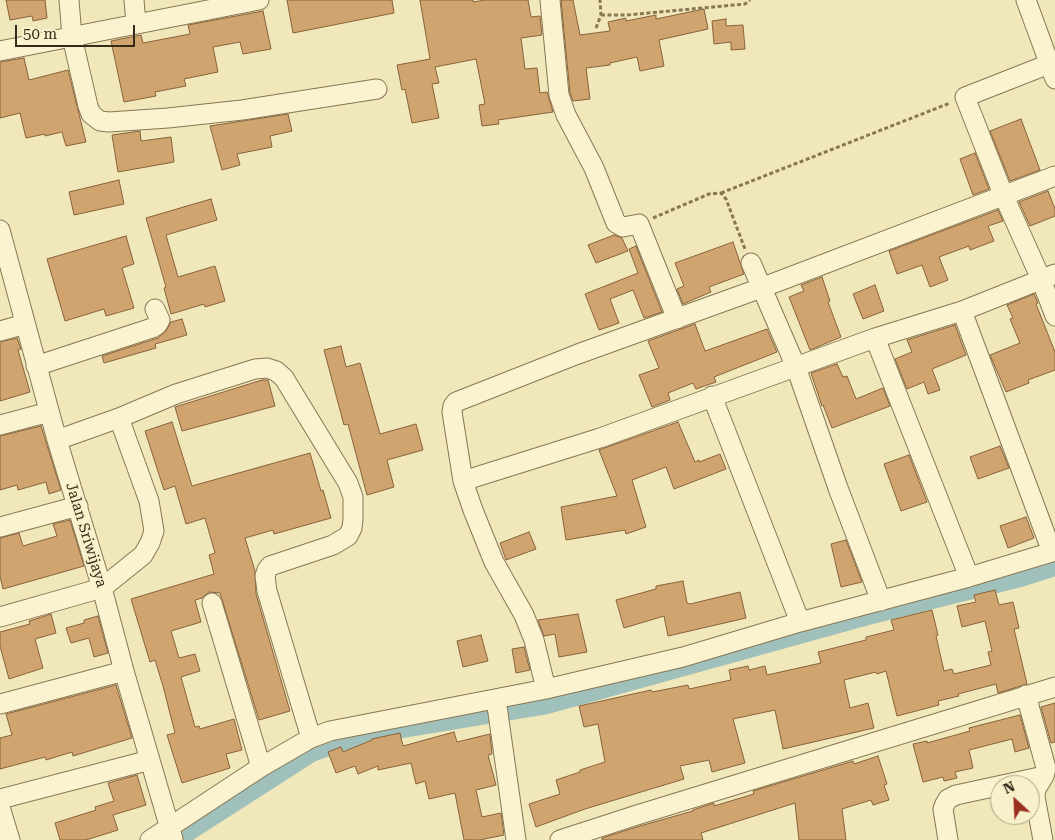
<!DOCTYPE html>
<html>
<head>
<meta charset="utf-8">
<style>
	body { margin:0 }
	#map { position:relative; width:1055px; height:840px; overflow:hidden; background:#f0e7bb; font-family:"Roboto Serif",serif }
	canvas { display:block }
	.north { position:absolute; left:990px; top:775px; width:50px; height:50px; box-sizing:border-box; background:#f7f0cb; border:1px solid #aaa184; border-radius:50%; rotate:335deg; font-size:14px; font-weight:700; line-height:20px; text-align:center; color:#362b1a }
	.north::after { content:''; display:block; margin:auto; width:18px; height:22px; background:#9a2f21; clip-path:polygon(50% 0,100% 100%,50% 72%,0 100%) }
	.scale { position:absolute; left:15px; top:25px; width:120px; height:22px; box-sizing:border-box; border:2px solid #362b1a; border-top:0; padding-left:6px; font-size:15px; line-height:18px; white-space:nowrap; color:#362b1a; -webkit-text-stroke:4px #f7f0cb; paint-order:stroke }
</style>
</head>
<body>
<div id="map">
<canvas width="1055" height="840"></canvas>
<div class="north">N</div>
<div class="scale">50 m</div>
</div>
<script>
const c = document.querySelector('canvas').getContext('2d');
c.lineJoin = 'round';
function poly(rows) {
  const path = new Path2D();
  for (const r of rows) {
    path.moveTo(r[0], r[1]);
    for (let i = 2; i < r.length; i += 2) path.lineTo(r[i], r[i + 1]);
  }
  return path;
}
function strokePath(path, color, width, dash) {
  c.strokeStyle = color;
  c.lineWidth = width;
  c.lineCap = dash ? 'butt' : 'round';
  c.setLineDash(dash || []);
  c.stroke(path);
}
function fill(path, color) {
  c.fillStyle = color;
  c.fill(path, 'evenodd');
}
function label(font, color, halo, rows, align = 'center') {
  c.font = font + ' "Roboto Serif",serif';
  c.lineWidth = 4;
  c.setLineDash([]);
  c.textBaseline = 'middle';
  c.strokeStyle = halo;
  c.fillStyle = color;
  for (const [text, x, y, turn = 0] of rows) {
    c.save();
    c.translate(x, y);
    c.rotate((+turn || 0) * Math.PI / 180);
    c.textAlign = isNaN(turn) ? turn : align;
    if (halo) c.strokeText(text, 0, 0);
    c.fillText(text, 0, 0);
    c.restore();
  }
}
const canal = poly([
	[178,840,312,754,342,743,402,730,547,706,868,617,1021,579,1055,568]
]);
const building = poly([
	[6,0,45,0,47,18,33,21,32,16,10,20,6,0],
	[287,0,392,0,394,13,293,33,287,0],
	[420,0,473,0,473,2,485,0,528,0,531,17,540,16,542,35,521,38,525,69,537,68,540,93,547,92,553,112,498,120,499,124,482,126,479,105,485,104,476,59,435,67,439,83,432,84,439,118,412,123,405,89,402,90,397,65,430,59,420,0],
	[561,0,573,0,580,35,610,31,608,22,626,18,626,21,656,15,656,19,704,9,708,29,659,40,664,66,640,71,637,57,610,63,610,65,586,68,590,99,573,101,570,93,561,0],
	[263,11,271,49,243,54,240,42,213,47,218,72,184,79,186,86,155,92,156,96,124,102,111,41,141,35,143,43,190,34,188,25,263,11],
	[726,19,726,26,743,25,745,49,731,50,731,42,714,44,712,21,726,19],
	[24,58,29,80,68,70,86,142,66,146,62,132,45,136,45,134,26,138,20,113,0,118,0,62,24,58],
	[288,114,292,131,270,136,272,147,237,154,240,165,222,170,210,126,288,114],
	[1021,119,1040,170,1010,181,990,131,1021,119],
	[140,131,141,141,171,137,174,162,118,172,112,135,140,131],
	[975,153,989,189,973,195,960,159,975,153],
	[119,180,124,204,74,215,69,192,119,180],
	[1048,191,1055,209,1055,216,1030,226,1019,202,1048,191],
	[211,199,217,220,166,235,178,277,215,266,225,301,205,307,204,304,171,314,164,288,166,287,146,218,211,199],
	[998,210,1003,221,988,226,994,241,970,250,969,246,939,257,948,280,930,287,922,265,897,274,889,251,998,210],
	[614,235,622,238,628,251,596,263,588,245,614,235],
	[126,236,134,264,122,268,134,308,106,316,104,309,65,321,47,259,126,236],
	[733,242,744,274,709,287,711,292,683,304,677,289,684,286,675,263,733,242],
	[636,246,662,312,644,318,633,290,610,299,619,323,599,330,585,294,638,273,629,249,636,246],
	[822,277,830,301,828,302,841,337,810,350,789,297,804,291,801,285,822,277],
	[875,285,884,311,863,319,853,294,875,285],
	[1034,294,1038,303,1036,304,1055,352,1055,370,1028,380,1029,383,1006,392,990,355,1020,343,1010,319,1013,318,1007,305,1034,294],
	[182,319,187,335,155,344,156,348,104,363,102,356,158,338,166,331,171,322,182,319],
	[695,324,705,351,767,329,777,352,714,377,716,382,696,389,693,383,668,393,670,400,652,407,639,375,659,368,648,341,695,324],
	[955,325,966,355,932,369,940,390,928,394,924,382,907,389,895,359,912,352,907,340,955,325],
	[17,338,21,349,18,350,30,392,0,401,0,342,17,338],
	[341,346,346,367,360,363,380,434,416,424,423,450,387,460,394,487,367,495,348,424,344,425,324,350,341,346],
	[837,364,843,377,847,376,856,399,883,388,890,406,832,428,823,405,822,406,811,373,837,364],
	[262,380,268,380,275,406,182,431,175,407,262,380],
	[172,422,192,486,310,453,321,491,323,490,331,518,274,534,273,530,245,538,255,571,256,594,290,711,259,720,220,593,209,592,202,598,195,600,201,622,171,631,179,658,195,654,200,671,181,677,195,727,199,726,200,729,234,719,242,750,226,754,230,768,182,783,167,735,175,733,163,686,155,660,150,662,131,599,214,574,209,555,215,553,205,518,186,524,175,486,164,490,145,431,172,422],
	[678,422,695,462,699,460,699,462,720,454,726,469,674,489,666,467,632,480,646,527,626,534,625,530,566,540,561,507,617,496,599,450,678,422],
	[41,426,61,490,49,494,46,482,18,490,17,485,0,490,0,436,41,426],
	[1000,446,1009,468,978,479,970,457,1000,446],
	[909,455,927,502,901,511,884,464,909,455],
	[1026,517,1034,538,1008,548,1000,526,1026,517],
	[70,520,84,566,3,589,0,576,0,538,19,533,23,546,57,536,53,524,70,520],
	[529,532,536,549,506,560,500,543,529,532],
	[846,540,862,582,841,587,831,544,846,540],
	[683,581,687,603,690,604,740,592,746,618,668,636,664,616,624,628,616,600,656,589,656,586,683,581],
	[995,590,999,605,1013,602,1019,628,1014,629,1027,684,998,693,996,684,958,694,959,696,938,701,939,705,897,716,886,671,877,674,876,672,844,680,850,708,868,703,874,728,783,749,775,710,733,719,745,763,712,772,709,760,680,766,684,779,585,809,536,827,529,804,560,794,556,780,580,772,580,770,605,762,598,724,584,727,579,706,651,690,652,692,688,685,689,689,731,680,729,670,748,666,749,670,765,666,767,675,821,663,818,652,866,640,866,637,894,630,891,620,932,610,938,635,936,636,944,671,952,669,954,674,991,665,988,652,992,651,985,621,962,627,957,606,976,602,974,595,995,590],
	[51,614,56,633,35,639,43,668,9,679,0,646,0,632,30,624,29,621,51,614],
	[578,614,587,652,559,657,555,634,544,636,538,620,578,614],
	[98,616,108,653,94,657,89,638,71,643,66,628,84,623,84,620,98,616],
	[481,635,488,661,463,667,457,641,481,635],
	[524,647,530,670,516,673,512,649,524,647],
	[116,685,132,738,73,756,72,752,46,760,45,757,0,769,0,738,12,735,6,714,116,685],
	[1055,703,1055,742,1051,743,1041,707,1055,703],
	[1020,715,1029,748,1015,752,1012,739,969,750,973,768,955,772,957,778,944,781,943,777,923,782,913,744,927,741,927,743,970,731,969,728,1020,715],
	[454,732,457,742,490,734,492,754,488,755,496,785,476,790,482,817,501,813,504,835,480,840,464,840,455,793,429,799,425,781,416,784,411,763,378,770,378,766,358,774,355,766,336,773,328,752,341,747,343,752,372,740,372,739,400,733,403,746,454,732],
	[878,756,887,784,884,785,889,800,873,805,871,800,842,809,846,840,799,840,795,803,701,833,703,840,602,840,602,838,640,826,693,811,693,810,714,803,714,806,754,794,753,791,853,761,854,764,878,756],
	[137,775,146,805,113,815,118,830,86,840,60,840,55,823,96,810,95,807,114,801,108,783,137,775]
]);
const path = poly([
	[601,15,627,15,745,4,750,0],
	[596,28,601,15,600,0],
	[721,193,950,103],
	[653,218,709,194,721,193,726,199,745,249]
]);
const minor = poly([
	[69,0,72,37,88,106,91,114,100,121,109,122,168,118,242,110,377,89],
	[134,0,136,24],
	[550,0,559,95,566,115,594,168,616,223,623,227,639,224,677,319],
	[1026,0,1055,79],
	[0,51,259,0],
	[1049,64,965,97,1003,194,1041,279,1055,316],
	[0,230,57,440,102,588,124,671,173,839],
	[751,263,796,367,838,488,881,601],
	[962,311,1052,552],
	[0,331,25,324],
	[875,338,969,577],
	[36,366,152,328,157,325,160,320,155,309],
	[712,396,800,622],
	[0,425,49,412],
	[57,440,119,418,176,394,255,369,267,368,276,371,284,378,348,483,353,497,353,519,352,528,348,536,333,545,270,566,267,570,265,576,267,591,311,738],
	[463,481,600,438,875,338,962,311,1055,274],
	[0,527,78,506],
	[212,603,261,767],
	[0,617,102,588,143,555,150,543,154,531,149,501,119,418],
	[546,689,534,640,524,615,494,562,473,510,463,481,452,412,453,406,456,402,578,354,761,288,1055,176],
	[1026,695,1046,768,1044,776,1036,789,1035,797,1043,840],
	[496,699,516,840],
	[0,704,124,671],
	[0,799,150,760],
	[0,807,10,840],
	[150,840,261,767,311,738,330,731,546,689,683,657,800,622,969,577,1055,551],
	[560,840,637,815,1055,687],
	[948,840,943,809,945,804,948,799,956,795,1044,776]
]);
const streetNames = [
	["Jalan Sriwijaya",86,535,73]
];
strokePath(canal, '#a0c0bb', 16);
fill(building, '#d0a46f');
strokePath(building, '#886239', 1);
strokePath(minor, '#887654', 21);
strokePath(path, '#887654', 3, [4, 2.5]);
strokePath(minor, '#fbf3cf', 19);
label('15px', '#362b1a', '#f7f0cb', streetNames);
</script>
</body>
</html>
